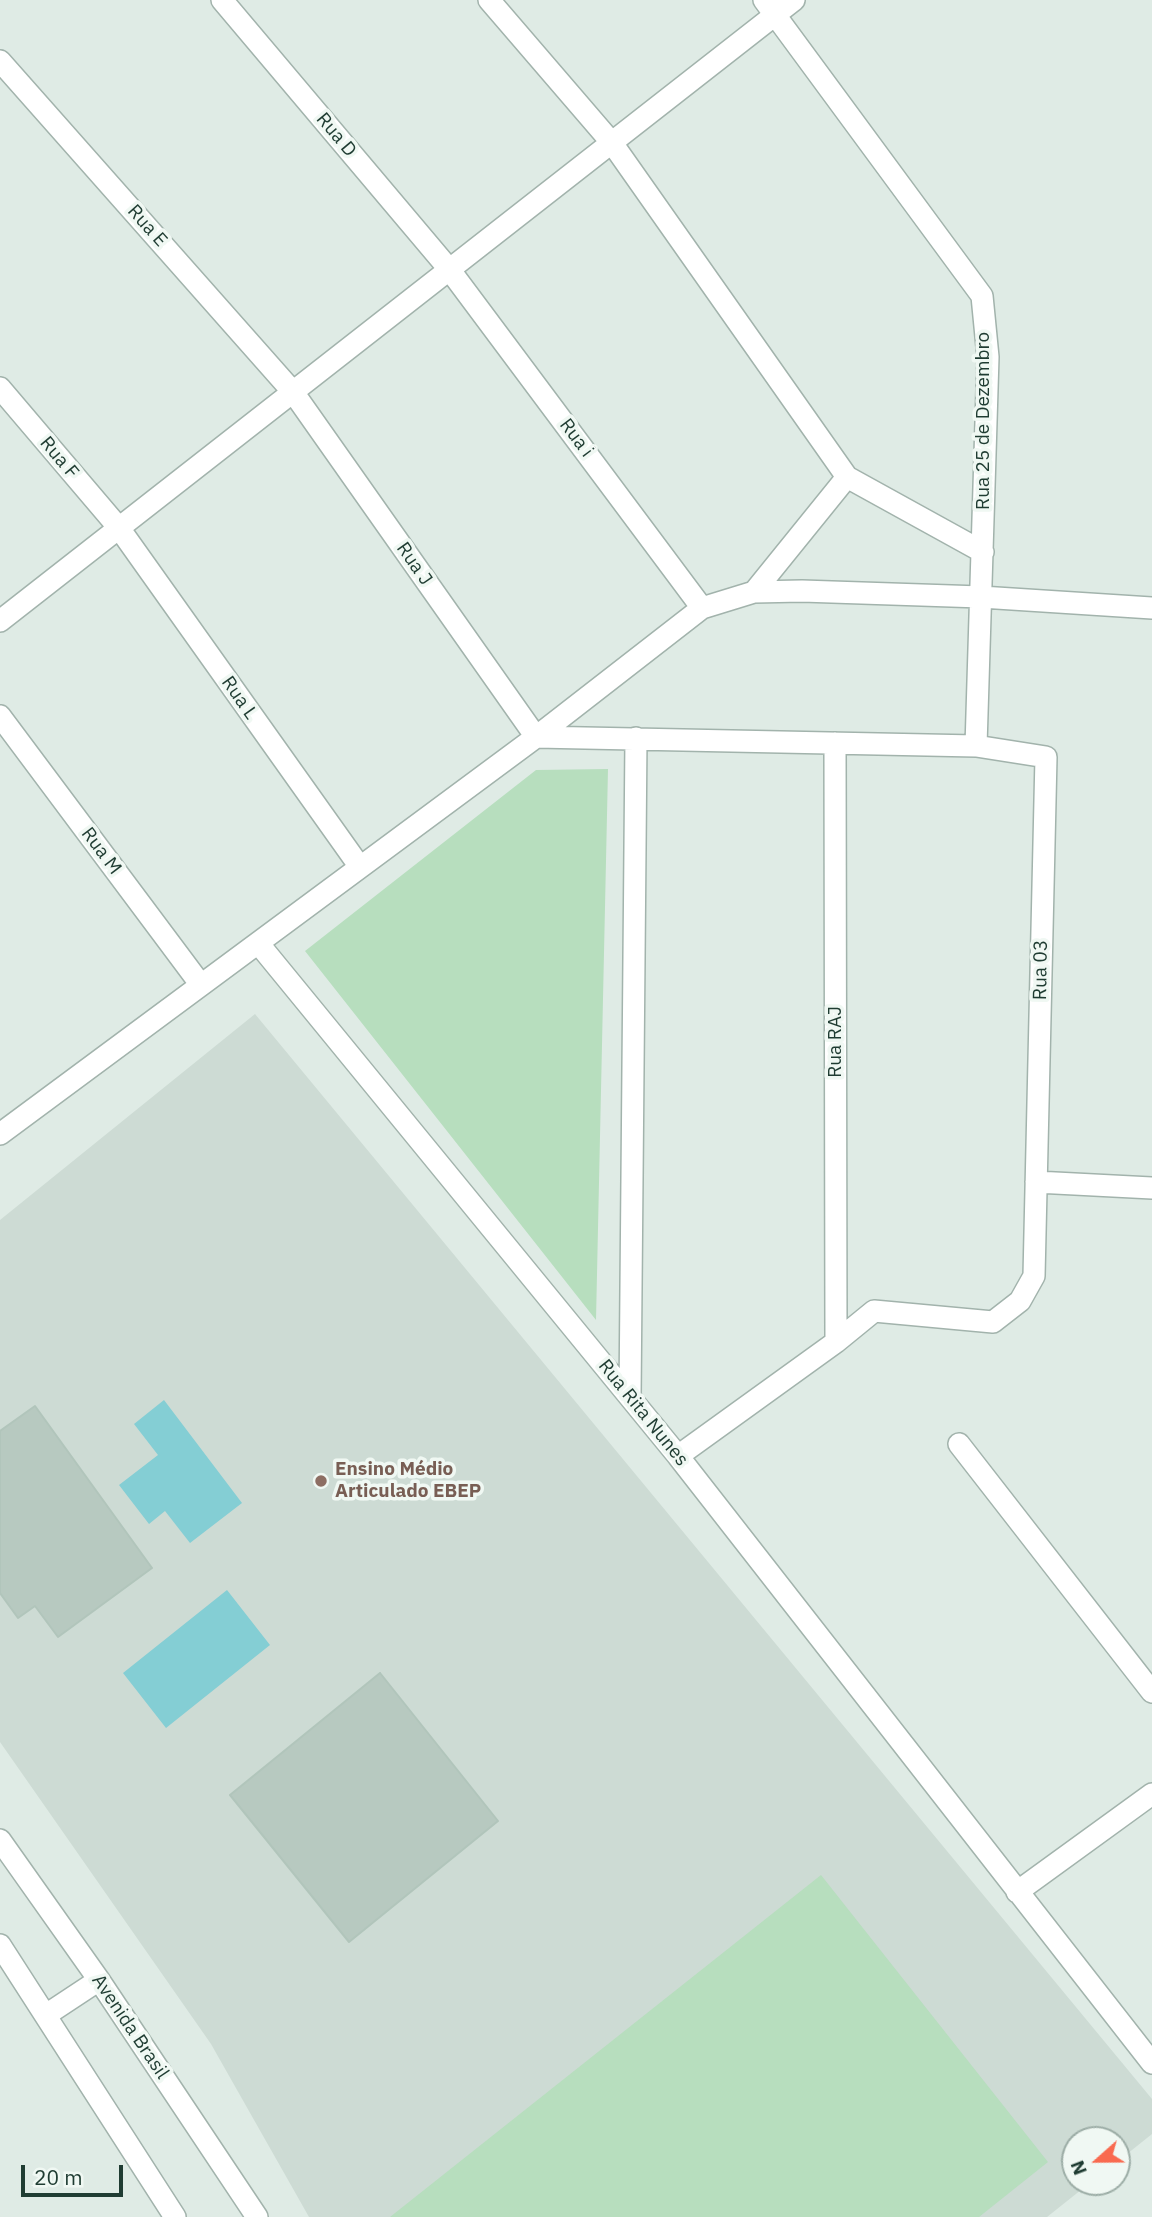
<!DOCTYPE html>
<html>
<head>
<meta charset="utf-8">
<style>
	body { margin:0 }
	#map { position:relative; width:1152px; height:2217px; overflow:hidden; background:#dfebe5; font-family:"IBM Plex Sans",sans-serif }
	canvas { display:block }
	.north { position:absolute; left:1061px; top:2126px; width:70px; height:70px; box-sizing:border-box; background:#f0f8f3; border:2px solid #9cada6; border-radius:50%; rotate:249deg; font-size:19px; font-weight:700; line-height:28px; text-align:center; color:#1f3c32 }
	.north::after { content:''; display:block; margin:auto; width:24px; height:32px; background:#f96a4f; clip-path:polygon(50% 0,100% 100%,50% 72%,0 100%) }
	.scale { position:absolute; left:21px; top:2165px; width:102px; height:32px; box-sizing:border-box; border:4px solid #1f3c32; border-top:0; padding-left:9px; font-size:21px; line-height:24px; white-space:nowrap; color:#1f3c32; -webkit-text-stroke:5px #f0f8f3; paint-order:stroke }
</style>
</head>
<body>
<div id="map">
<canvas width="1152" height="2217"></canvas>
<div class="north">N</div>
<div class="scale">20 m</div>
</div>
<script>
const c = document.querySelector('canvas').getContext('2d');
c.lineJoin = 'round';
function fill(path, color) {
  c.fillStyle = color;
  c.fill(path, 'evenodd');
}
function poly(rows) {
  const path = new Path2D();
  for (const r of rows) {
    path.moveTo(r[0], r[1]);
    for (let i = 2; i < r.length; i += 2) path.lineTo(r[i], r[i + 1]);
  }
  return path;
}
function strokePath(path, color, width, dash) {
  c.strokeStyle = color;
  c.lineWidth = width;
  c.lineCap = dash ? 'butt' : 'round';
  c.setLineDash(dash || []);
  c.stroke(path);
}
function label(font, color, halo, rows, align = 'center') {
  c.font = font + ' "IBM Plex Sans",sans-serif';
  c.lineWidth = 7;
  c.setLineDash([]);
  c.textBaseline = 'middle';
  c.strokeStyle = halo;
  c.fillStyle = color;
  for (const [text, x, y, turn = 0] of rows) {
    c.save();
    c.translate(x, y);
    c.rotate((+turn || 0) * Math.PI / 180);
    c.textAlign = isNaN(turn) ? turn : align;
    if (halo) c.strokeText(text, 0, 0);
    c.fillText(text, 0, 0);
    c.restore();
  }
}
const built = poly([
	[255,1014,1152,2099,1152,2134,1117,2162,1117,2140,1075,2140,1075,2182,1091,2182,1047,2217,309,2217,211,2044,0,1742,0,1220]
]);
const green = poly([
	[608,769,596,1320,305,951,536,770],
	[821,1875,1048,2162,979,2217,390,2217]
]);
const water = poly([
	[164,1400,242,1503,190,1543,165,1511,149,1524,119,1485,158,1455,134,1424],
	[227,1590,270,1645,166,1728,123,1673]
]);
const building = poly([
	[35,1406,152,1568,58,1637,35,1606,18,1618,0,1593,0,1431,35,1406],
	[380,1673,498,1821,349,1942,230,1795,380,1673]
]);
const minor = poly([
	[222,0,449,269,702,608],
	[489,0,612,143,847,477,983,552],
	[764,0,982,296,988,357,976,746],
	[0,61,293,392,536,737],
	[0,388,119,528,360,867],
	[754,592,847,477],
	[0,621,794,0],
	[0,716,201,985],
	[536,737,976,746,1046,757,1034,1276,1020,1301,993,1322,874,1311,836,1342,678,1456],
	[835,743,836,1342],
	[258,943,678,1456,1152,2063],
	[0,1134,536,737,702,608,754,592,802,591,981,597,1152,608],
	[1036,1182,1152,1188],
	[630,1397,636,738],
	[959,1444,1152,1692],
	[1017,1892,1152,1794]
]);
const tertiary = poly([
	[0,1840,99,1980,257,2217],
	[0,1945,175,2217],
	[46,2015,99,1980]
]);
const markers = [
	[321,1481,7,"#8d6e63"]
];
const streetNames = [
	["Rua D",336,135,50],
	["Rua E",147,226,48],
	["Rua 25 de Dezembro",984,421,-90],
	["Rua i",576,438,53],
	["Rua F",59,458,50],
	["Rua J",414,564,55],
	["Rua L",239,698,55],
	["Rua M",101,851,53],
	["Rua 03",1041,970,-89],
	["Rua RAJ",836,1042,-90],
	["Rua Rita Nunes",643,1413,51],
	["Avenida Brasil",130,2027,56]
];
const educationNames = [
	["Ensino Médio",335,1470],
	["Articulado EBEP",335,1492]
];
fill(built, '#cddbd4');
fill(green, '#b7debe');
fill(water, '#84ced4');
fill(building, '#b7c9c0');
strokePath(building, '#b1c5bb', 2);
strokePath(minor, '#a2b3ac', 24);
strokePath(tertiary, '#a2b3ac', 24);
strokePath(minor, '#fff', 21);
strokePath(tertiary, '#fff', 21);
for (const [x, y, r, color] of markers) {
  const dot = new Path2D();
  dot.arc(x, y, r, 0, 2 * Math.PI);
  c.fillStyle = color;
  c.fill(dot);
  strokePath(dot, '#f0f8f3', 2.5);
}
label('19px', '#1f3c32', '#f0f8f3', streetNames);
label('bold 19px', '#785e54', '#f0f8f3', educationNames, 'left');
</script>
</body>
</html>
